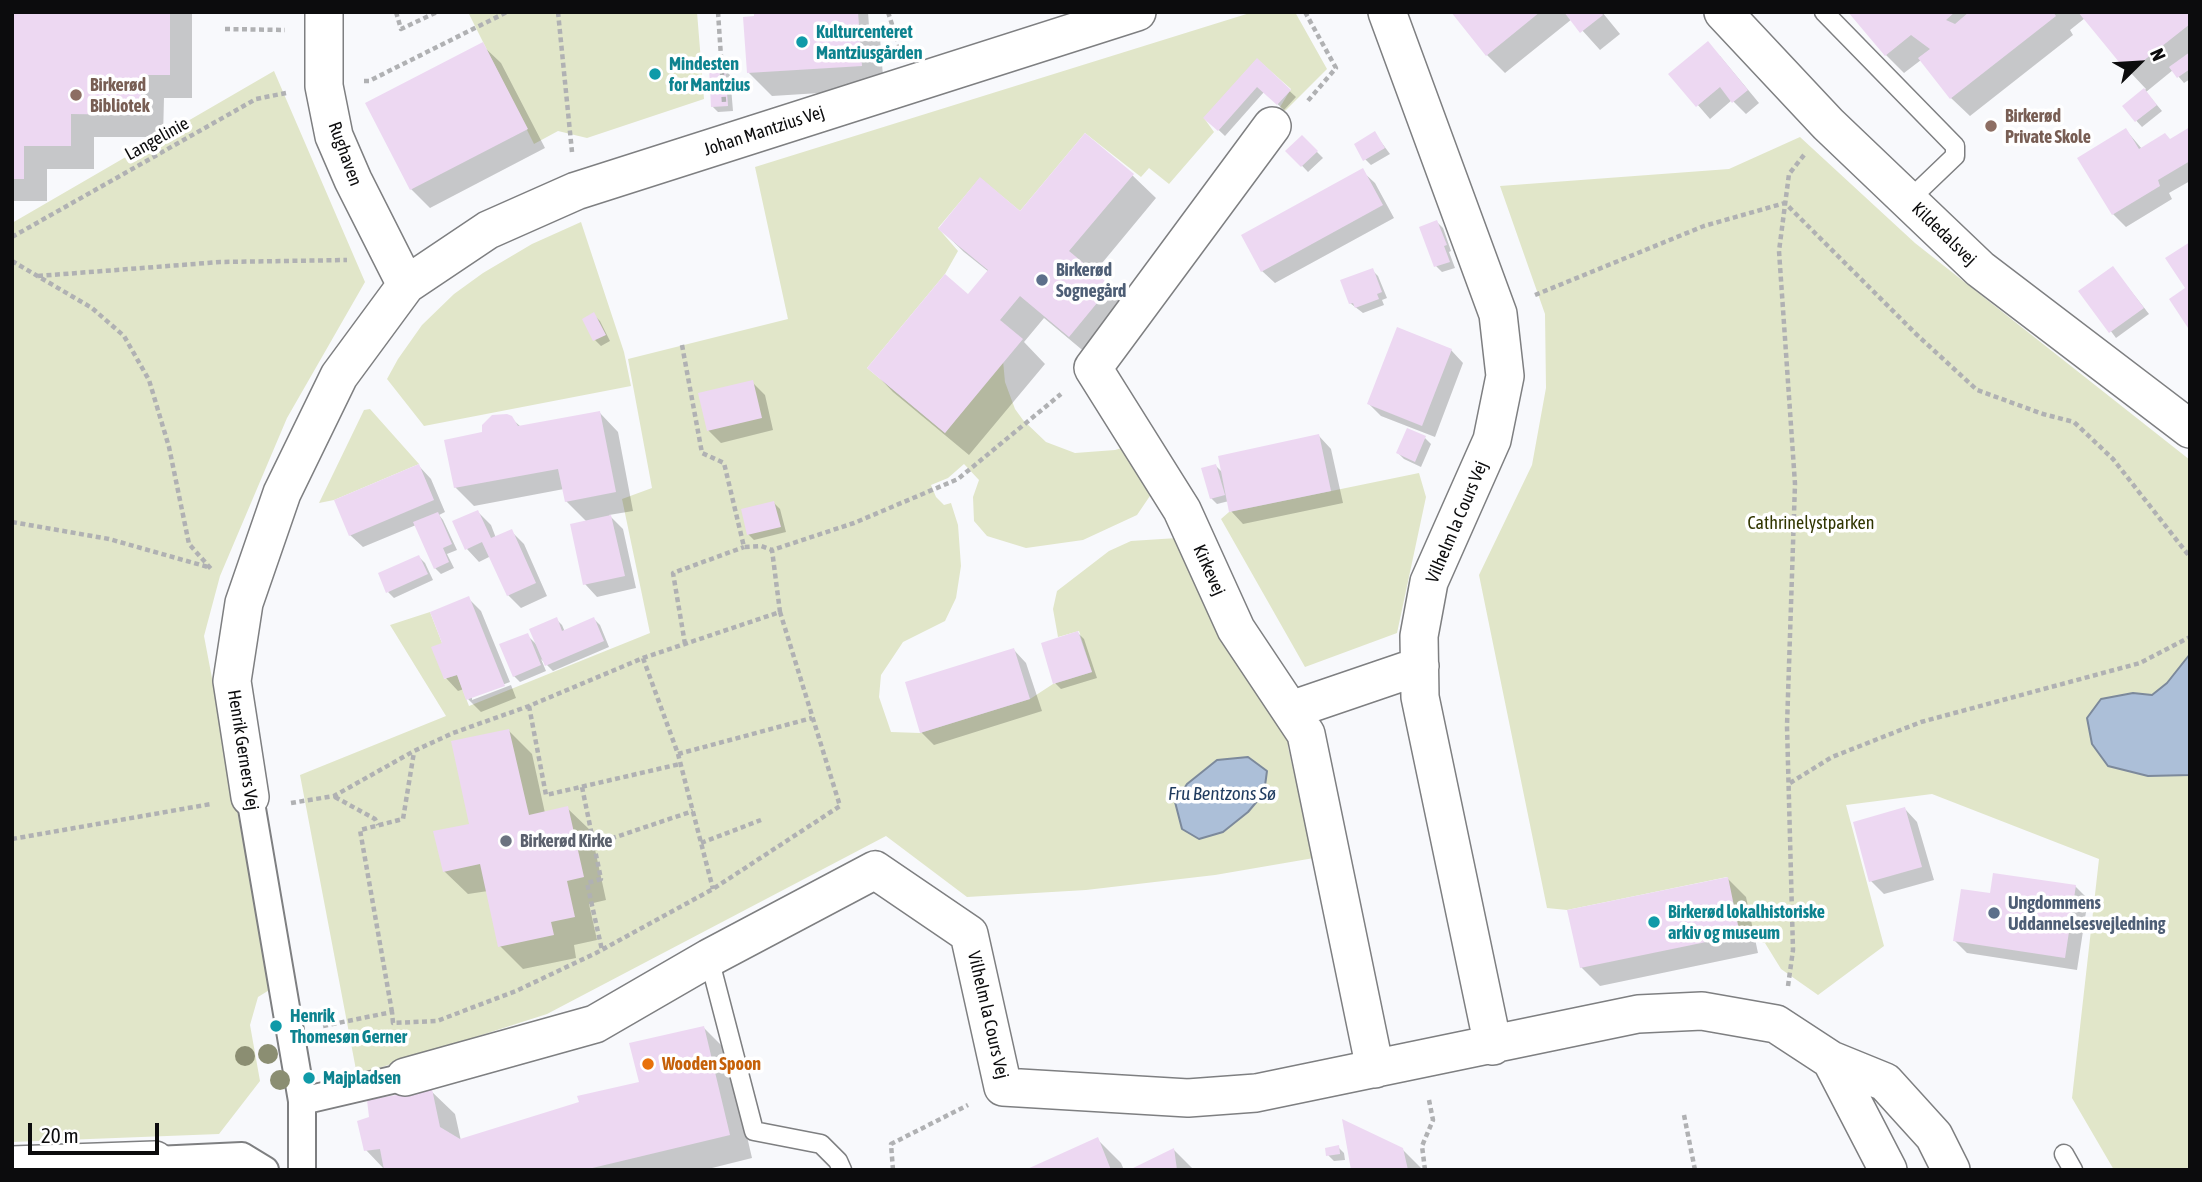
<!DOCTYPE html>
<html>
<head>
<meta charset="utf-8">
<style>
	body { margin:0 }
	#map { position:relative; width:2202px; height:1182px; overflow:hidden; background:#f8f9fc; font-family:"Asap Condensed",sans-serif }
	canvas { display:block }
	.frame { position:absolute; inset:0; border:14px solid #0c0c0d; pointer-events:none }
	.north { position:absolute; left:2104px; top:28px; width:70px; height:70px; -webkit-text-stroke:5px #fff; paint-order:stroke; rotate:66deg; font-size:19px; font-weight:700; line-height:28px; text-align:center; color:#0c0c0d }
	.north::after { content:''; display:block; margin:auto; width:24px; height:32px; background:#0c0c0d; clip-path:polygon(50% 0,100% 100%,50% 72%,0 100%) }
	.scale { position:absolute; left:28px; top:1123px; width:131px; height:32px; box-sizing:border-box; border:4px solid #0c0c0d; border-top:0; padding-left:9px; font-size:21px; line-height:24px; white-space:nowrap; color:#0c0c0d; -webkit-text-stroke:5px #fff; paint-order:stroke }
</style>
</head>
<body>
<div id="map">
<canvas width="2202" height="1182"></canvas>
<div class="frame"></div>
<div class="north">N</div>
<div class="scale">20 m</div>
</div>
<script>
const c = document.querySelector('canvas').getContext('2d');
c.lineJoin = 'round';
function fill(path, color) {
  c.fillStyle = color;
  c.fill(path, 'evenodd');
}
function poly(rows) {
  const path = new Path2D();
  for (const r of rows) {
    path.moveTo(r[0], r[1]);
    for (let i = 2; i < r.length; i += 2) path.lineTo(r[i], r[i + 1]);
  }
  return path;
}
function strokePath(path, color, width, dash) {
  c.strokeStyle = color;
  c.lineWidth = width;
  c.lineCap = dash ? 'butt' : 'round';
  c.setLineDash(dash || []);
  c.stroke(path);
}
function label(font, color, halo, rows, align = 'center') {
  c.font = font + ' "Asap Condensed",sans-serif';
  c.lineWidth = 7;
  c.setLineDash([]);
  c.textBaseline = 'middle';
  c.strokeStyle = halo;
  c.fillStyle = color;
  for (const [text, x, y, turn = 0] of rows) {
    c.save();
    c.translate(x, y);
    c.rotate((+turn || 0) * Math.PI / 180);
    c.textAlign = isNaN(turn) ? turn : align;
    if (halo) c.strokeText(text, 0, 0);
    c.fillText(text, 0, 0);
    c.restore();
  }
}
const green = poly([
	[468,12,697,12,704,99,587,138,558,131,534,144],
	[1253,12,1295,12,1327,69,1285,111,1280,107,1291,89,1257,59,1204,118,1214,132,1169,184,1149,168,1141,177,1085,133,1020,211,980,178,938,228,958,251,945,274,867,368,945,433,1003,360,1005,382,1015,409,1023,420,1046,442,1075,453,1115,450,1125,447,1154,490,1137,515,1083,540,1026,548,987,536,974,521,973,497,979,480,964,464,948,478,931,485,936,497,944,505,951,503,958,525,961,566,956,598,945,621,903,642,881,675,879,697,891,732,920,733,1030,699,1053,684,1092,672,1079,631,1058,637,1053,609,1057,591,1109,551,1131,541,1177,538,1288,724,1288,747,1314,858,1215,875,1086,890,967,897,886,836,547,1014,357,1075,300,775,446,716,390,625,430,612,442,643,444,679,457,675,469,706,650,633,622,499,652,488,628,359,788,319,755,167],
	[274,71,365,282,287,418,220,576,204,636,271,989,258,997,250,1025,260,1081,219,1134,12,1142,12,223],
	[1800,137,1915,243,2190,460,2190,1170,2114,1170,2072,1098,2099,859,1932,794,1846,805,1884,946,1818,995,1781,969,1765,943,1740,935,1727,877,1567,910,1547,908,1479,575,1532,465,1546,388,1545,314,1500,186,1729,169],
	[581,222,624,352,631,386,424,426,387,379,398,359,422,325,454,294,483,273,532,244],
	[370,409,419,464,334,500,319,503,364,410],
	[1419,473,1426,497,1397,633,1305,667,1221,519,1229,512]
]);
const water = poly([
	[2190,654,2190,775,2148,776,2108,766,2092,744,2087,718,2101,699,2133,693,2152,695,2167,683,2190,654],
	[1248,757,1267,771,1264,793,1248,812,1223,832,1199,839,1182,829,1175,802,1187,784,1217,760,1248,757]
]);
const shadow = poly([
	[12,12,192,12,192,98,164,98,163,137,94,137,94,169,47,169,47,201,12,201],
	[756,12,868,12,869,26,880,38,884,89,772,96,749,73],
	[1453,12,1602,12,1620,34,1600,50,1572,19,1505,73,1487,55],
	[1851,12,2190,12,2190,79,2184,83,2173,70,2146,92,2162,111,2142,127,2124,107,2146,89,2130,72,2085,18,2070,30,2073,35,1970,116,1951,98,1921,60,1904,73,1886,55],
	[482,45,501,63,545,148,430,208,411,189],
	[1720,56,1759,103,1746,114,1732,100,1710,119,1671,74],
	[1257,61,1296,97,1284,110,1264,92,1225,136,1206,118],
	[724,69,730,75,733,111,718,112,712,106],
	[2190,129,2190,181,2169,193,2172,199,2126,227,2113,214,2126,130,2142,149,2171,141],
	[1375,134,1390,154,1371,165,1365,159],
	[1302,137,1323,158,1308,172,1288,151],
	[1362,171,1375,183,1394,218,1275,283,1262,271],
	[1132,175,1156,198,1093,274,1133,311,1093,359,1044,318,1024,342,1045,364,969,455,893,392,870,368,969,296,989,272,964,252,940,229,1021,213],
	[1437,222,1443,228,1451,251,1449,252,1455,268,1442,272,1436,266],
	[2113,268,2149,314,2116,338,2081,291],
	[1372,270,1378,276,1387,298,1382,300,1384,305,1363,313,1350,303],
	[594,315,600,321,610,341,601,346,595,340],
	[1451,350,1463,363,1435,437,1381,416,1369,404],
	[752,382,765,395,773,430,721,443,708,430],
	[600,413,618,432,633,511,609,515,623,529,636,588,597,597,585,584,587,522,566,501,564,489,474,506,455,487,484,433,511,418,521,427],
	[1319,436,1331,449,1343,503,1243,524,1231,511,1229,501,1217,504,1211,498,1216,466,1223,473],
	[1425,438,1431,444,1421,467,1404,459,1398,453],
	[419,466,431,479,445,512,439,515,443,520,457,550,447,554,454,568,441,574,435,568,416,525,363,547,350,535],
	[774,503,780,509,786,532,754,540,748,534],
	[478,512,491,525,496,538,511,531,524,544,547,596,521,608,508,595,491,556,479,562,467,549],
	[419,557,425,563,433,580,394,598,388,592],
	[468,598,481,611,510,682,472,696,472,700,511,685,516,698,481,712,468,699,464,689,458,691,446,678,445,644],
	[556,619,562,625,565,632,594,619,600,625,609,647,553,671,541,659,546,671,520,682,514,676,527,635,538,646],
	[1078,633,1084,639,1097,678,1061,689,1055,683],
	[1014,650,1026,663,1042,711,934,745,921,732],
	[509,731,532,754,545,813,567,808,591,831,606,900,589,904,597,940,574,945,576,958,523,969,500,946,488,891,468,894,444,871,471,825],
	[1905,809,1917,822,1934,880,1884,894,1871,881],
	[1727,878,1746,897,1758,953,1600,986,1581,967],
	[2075,886,2088,899,2077,970,1967,953,1955,941],
	[704,1028,727,1051,752,1158,704,1170,385,1170,366,1150,431,1091,455,1114,461,1141,641,1083],
	[1098,1140,1121,1163,1124,1170,1029,1170],
	[1338,1147,1344,1153,1345,1160,1334,1161,1328,1155],
	[1402,1149,1423,1170,1353,1170],
	[1174,1150,1194,1170,1133,1170]
]);
const building = poly([
	[12,12,170,12,170,75,141,75,141,115,71,114,71,146,24,146,24,179,12,179],
	[754,12,858,12,862,66,747,73,743,17,754,16],
	[1451,12,1540,12,1486,56],
	[1564,12,1601,12,1603,15,1580,33],
	[1848,12,1955,12,1946,20,1955,24,1969,12,2053,12,2056,16,1950,99,1918,58,1930,49,1911,35,1885,56],
	[2078,12,2190,12,2190,24,2128,73],
	[1708,41,1748,90,1732,103,1720,87,1696,107,1668,74],
	[483,42,528,129,410,190,365,103],
	[2190,52,2190,69,2177,78,2169,67],
	[1257,58,1291,90,1277,105,1257,87,1218,131,1203,118],
	[725,67,728,106,711,107,709,68],
	[2144,88,2157,105,2135,122,2122,106],
	[2190,127,2190,161,2158,180,2160,186,2112,215,2077,158,2126,128,2139,149,2165,133,2170,139],
	[1375,131,1385,148,1363,161,1354,144],
	[1085,133,1134,174,1069,251,1111,286,1069,337,1020,296,1000,320,1023,339,945,433,867,368,945,274,968,294,988,270,938,229,980,177,1020,211],
	[1302,135,1318,151,1301,167,1285,151],
	[1363,168,1383,205,1261,272,1241,235],
	[1437,220,1447,245,1444,246,1450,262,1434,267,1419,227],
	[2190,242,2190,331,2169,299,2185,288,2165,258],
	[2113,266,2144,308,2109,333,2078,291],
	[1373,268,1382,292,1377,294,1379,299,1355,308,1353,303,1349,304,1340,280],
	[594,312,606,335,593,341,582,319],
	[1397,327,1452,349,1422,426,1367,404],
	[753,380,762,418,707,431,698,393],
	[600,411,616,492,565,502,558,469,454,488,444,440,482,432,482,425,492,415,507,414,512,416,518,426],
	[1407,428,1426,436,1415,462,1396,453],
	[1319,434,1331,491,1229,512,1218,456],
	[419,464,434,500,349,536,334,500],
	[1216,464,1225,495,1210,499,1201,468],
	[774,501,781,527,747,535,741,509],
	[478,510,491,538,512,529,536,583,507,596,482,542,465,550,452,521],
	[438,512,452,544,443,548,449,562,434,569,413,522],
	[611,515,625,576,583,585,570,524],
	[419,555,428,574,386,593,378,573],
	[469,596,505,686,466,700,457,675,444,679,431,647,442,643,430,612],
	[557,617,562,631,594,617,604,641,545,666,529,629],
	[1078,631,1092,672,1053,684,1041,643],
	[528,633,541,665,513,677,499,644],
	[1014,648,1030,699,920,733,905,682],
	[509,729,529,815,568,806,584,877,567,881,575,917,551,922,554,935,498,947,480,864,443,872,433,831,469,824,451,741],
	[1905,807,1922,867,1869,882,1853,822],
	[1993,873,2076,885,2065,958,1953,941,1961,889,1990,893],
	[1728,877,1740,935,1580,968,1567,910],
	[704,1026,730,1135,584,1170,384,1170,380,1149,364,1151,357,1121,369,1117,367,1100,432,1089,440,1127,460,1139,579,1102,577,1096,639,1082,629,1043],
	[1342,1119,1403,1148,1408,1170,1351,1170],
	[1098,1137,1111,1170,1025,1170],
	[1339,1145,1340,1154,1326,1156,1325,1148],
	[1174,1148,1177,1170,1129,1170]
]);
const path = poly([
	[396,12,401,29,437,12],
	[558,12,572,152],
	[718,12,724,102],
	[888,12,899,46],
	[1305,12,1336,68,1306,103],
	[225,29,285,30],
	[364,81,369,81,507,12],
	[12,237,256,99,286,93],
	[12,261,92,308,124,336,149,380,169,447,189,544,213,571],
	[38,276,220,262,347,260],
	[1535,295,1704,226,1785,203,1916,334,1977,390,2043,414,2074,422,2113,459,2190,557],
	[682,345,702,453,724,463,744,547,761,546,772,550],
	[12,522,109,539,208,567],
	[685,644,673,573,744,547],
	[643,658,678,754,713,889],
	[529,706,546,795,680,764],
	[678,754,812,718],
	[1790,783,1832,757,1921,722,2140,663,2190,637],
	[582,787,601,879,587,883,602,950],
	[335,797,375,819,378,825],
	[291,803,334,796,414,751,453,733,529,706,643,658,780,612,772,550,854,523,958,479,1061,394],
	[12,839,211,804],
	[701,843,761,820],
	[595,844,693,811],
	[1788,986,1793,950,1787,726,1795,484,1779,251,1789,174,1804,155],
	[392,1012,360,830,403,819,414,752],
	[323,1026,392,1012,393,1023,437,1021,516,991,596,953,713,889,840,806,780,612],
	[1684,1115,1695,1170],
	[893,1170,891,1144,968,1105],
	[1425,1170,1422,1146,1433,1120,1429,1100]
]);
const service = poly([
	[1824,12,1955,146,1955,156,1909,200],
	[709,958,754,1131,821,1144,838,1161,842,1170],
	[2064,1154,2073,1170]
]);
const pedestrian = poly([
	[250,797,302,1101,302,1170],
	[302,1101,405,1077],
	[155,1160,242,1156,265,1170]
]);
const minor = poly([
	[324,12,324,86,334,136,353,180,406,285],
	[1387,12,1498,314,1505,376,1492,440,1429,582,1419,636,1420,697,1493,1046],
	[1723,12,1828,124,1980,269,2190,429],
	[1272,126,1093,368,1182,510,1236,629,1306,734,1375,1069],
	[1291,710,1420,666],
	[250,797,232,681,244,603,282,493,339,376,406,285,488,230,576,191,1137,12],
	[1831,1060,1888,1170],
	[405,1077,595,1024,709,958,875,870,969,934,1003,1087,1188,1098,1256,1093,1638,1014,1702,1011,1776,1024,1831,1060,1885,1082,1934,1136,1951,1170],
	[12,1165,155,1160]
]);
const trees = [
	[268,1054],
	[245,1056],
	[280,1080]
];
const markers = [
	[802,42,7,"#0f9aa8"],
	[655,74,7,"#0f9aa8"],
	[76,95,7,"#8d6e63"],
	[1991,126,7,"#8d6e63"],
	[1042,280,7,"#5c6f8a"],
	[506,841,7,"#6b7280"],
	[1994,913,7,"#5c6f8a"],
	[1654,922,7,"#0f9aa8"],
	[276,1026,7,"#0f9aa8"],
	[648,1064,7,"#e8710a"],
	[309,1078,7,"#0f9aa8"]
];
const cultureNames = [
	["Kulturcenteret",816,32],
	["Mantziusgården",816,53],
	["Mindesten",669,64],
	["for Mantzius",669,85],
	["Birkerød lokalhistoriske",1668,912],
	["arkiv og museum",1668,933],
	["Henrik",290,1016],
	["Thomesøn Gerner",290,1037],
	["Majpladsen",323,1078]
];
const educationNames = [
	["Birkerød",90,85],
	["Bibliotek",90,106],
	["Birkerød",2005,116],
	["Private Skole",2005,137]
];
const streetNames = [
	["Johan Mantzius Vej",764,131,-18],
	["Langelinie",157,139,-29],
	["Rughaven",345,154,70],
	["Kildedalsvej",1944,234,44],
	["Vilhelm la Cours Vej",1457,522,-67],
	["Kirkevej",1209,570,66],
	["Henrik Gerners Vej",243,750,81],
	["Vilhelm la Cours Vej",988,1015,77]
];
const serviceNames = [
	["Birkerød",1056,270],
	["Sognegård",1056,291],
	["Ungdommens",2008,903],
	["Uddannelsesvejledning",2008,924]
];
const parkNames = [
	["Cathrinelystparken",1811,523]
];
const worshipNames = [
	["Birkerød Kirke",520,841]
];
const foodNames = [
	["Wooden Spoon",662,1064]
];
const waterNames = [
	["Fru Bentzons Sø",1222,794]
];
fill(green, '#e1e6c9');
fill(water, '#acbfd8');
strokePath(water, '#7c899b', 2);
fill(shadow, '#0003');
fill(building, '#edd8f2');
strokePath(service, '#7e7f81', 21);
strokePath(pedestrian, '#7e7f81', 30);
strokePath(minor, '#7e7f81', 40);
strokePath(path, '#b0b1b3', 4.5, [5, 3.5]);
strokePath(service, '#fff', 18);
strokePath(pedestrian, '#fff', 26);
strokePath(minor, '#fff', 37);
c.fillStyle = '#8b8e72';
for (const [x, y] of trees) {
  c.beginPath();
  c.arc(x, y, 10, 0, 2 * Math.PI);
  c.fill();
}
for (const [x, y, r, color] of markers) {
  const dot = new Path2D();
  dot.arc(x, y, r, 0, 2 * Math.PI);
  c.fillStyle = color;
  c.fill(dot);
  strokePath(dot, '#fff', 2.5);
}
label('bold 18px', '#0d838f', '#fff', cultureNames, 'left');
label('bold 18px', '#785e54', '#fff', educationNames, 'left');
label('18px', '#0c0c0d', '#fff', streetNames);
label('bold 18px', '#4e5e75', '#fff', serviceNames, 'left');
label('18px', '#313601', '#fff', parkNames);
label('bold 18px', '#5b616d', '#fff', worshipNames, 'left');
label('bold 18px', '#c56008', '#fff', foodNames, 'left');
label('italic 19px', '#1f3b5f', '#fff', waterNames);
</script>
</body>
</html>
